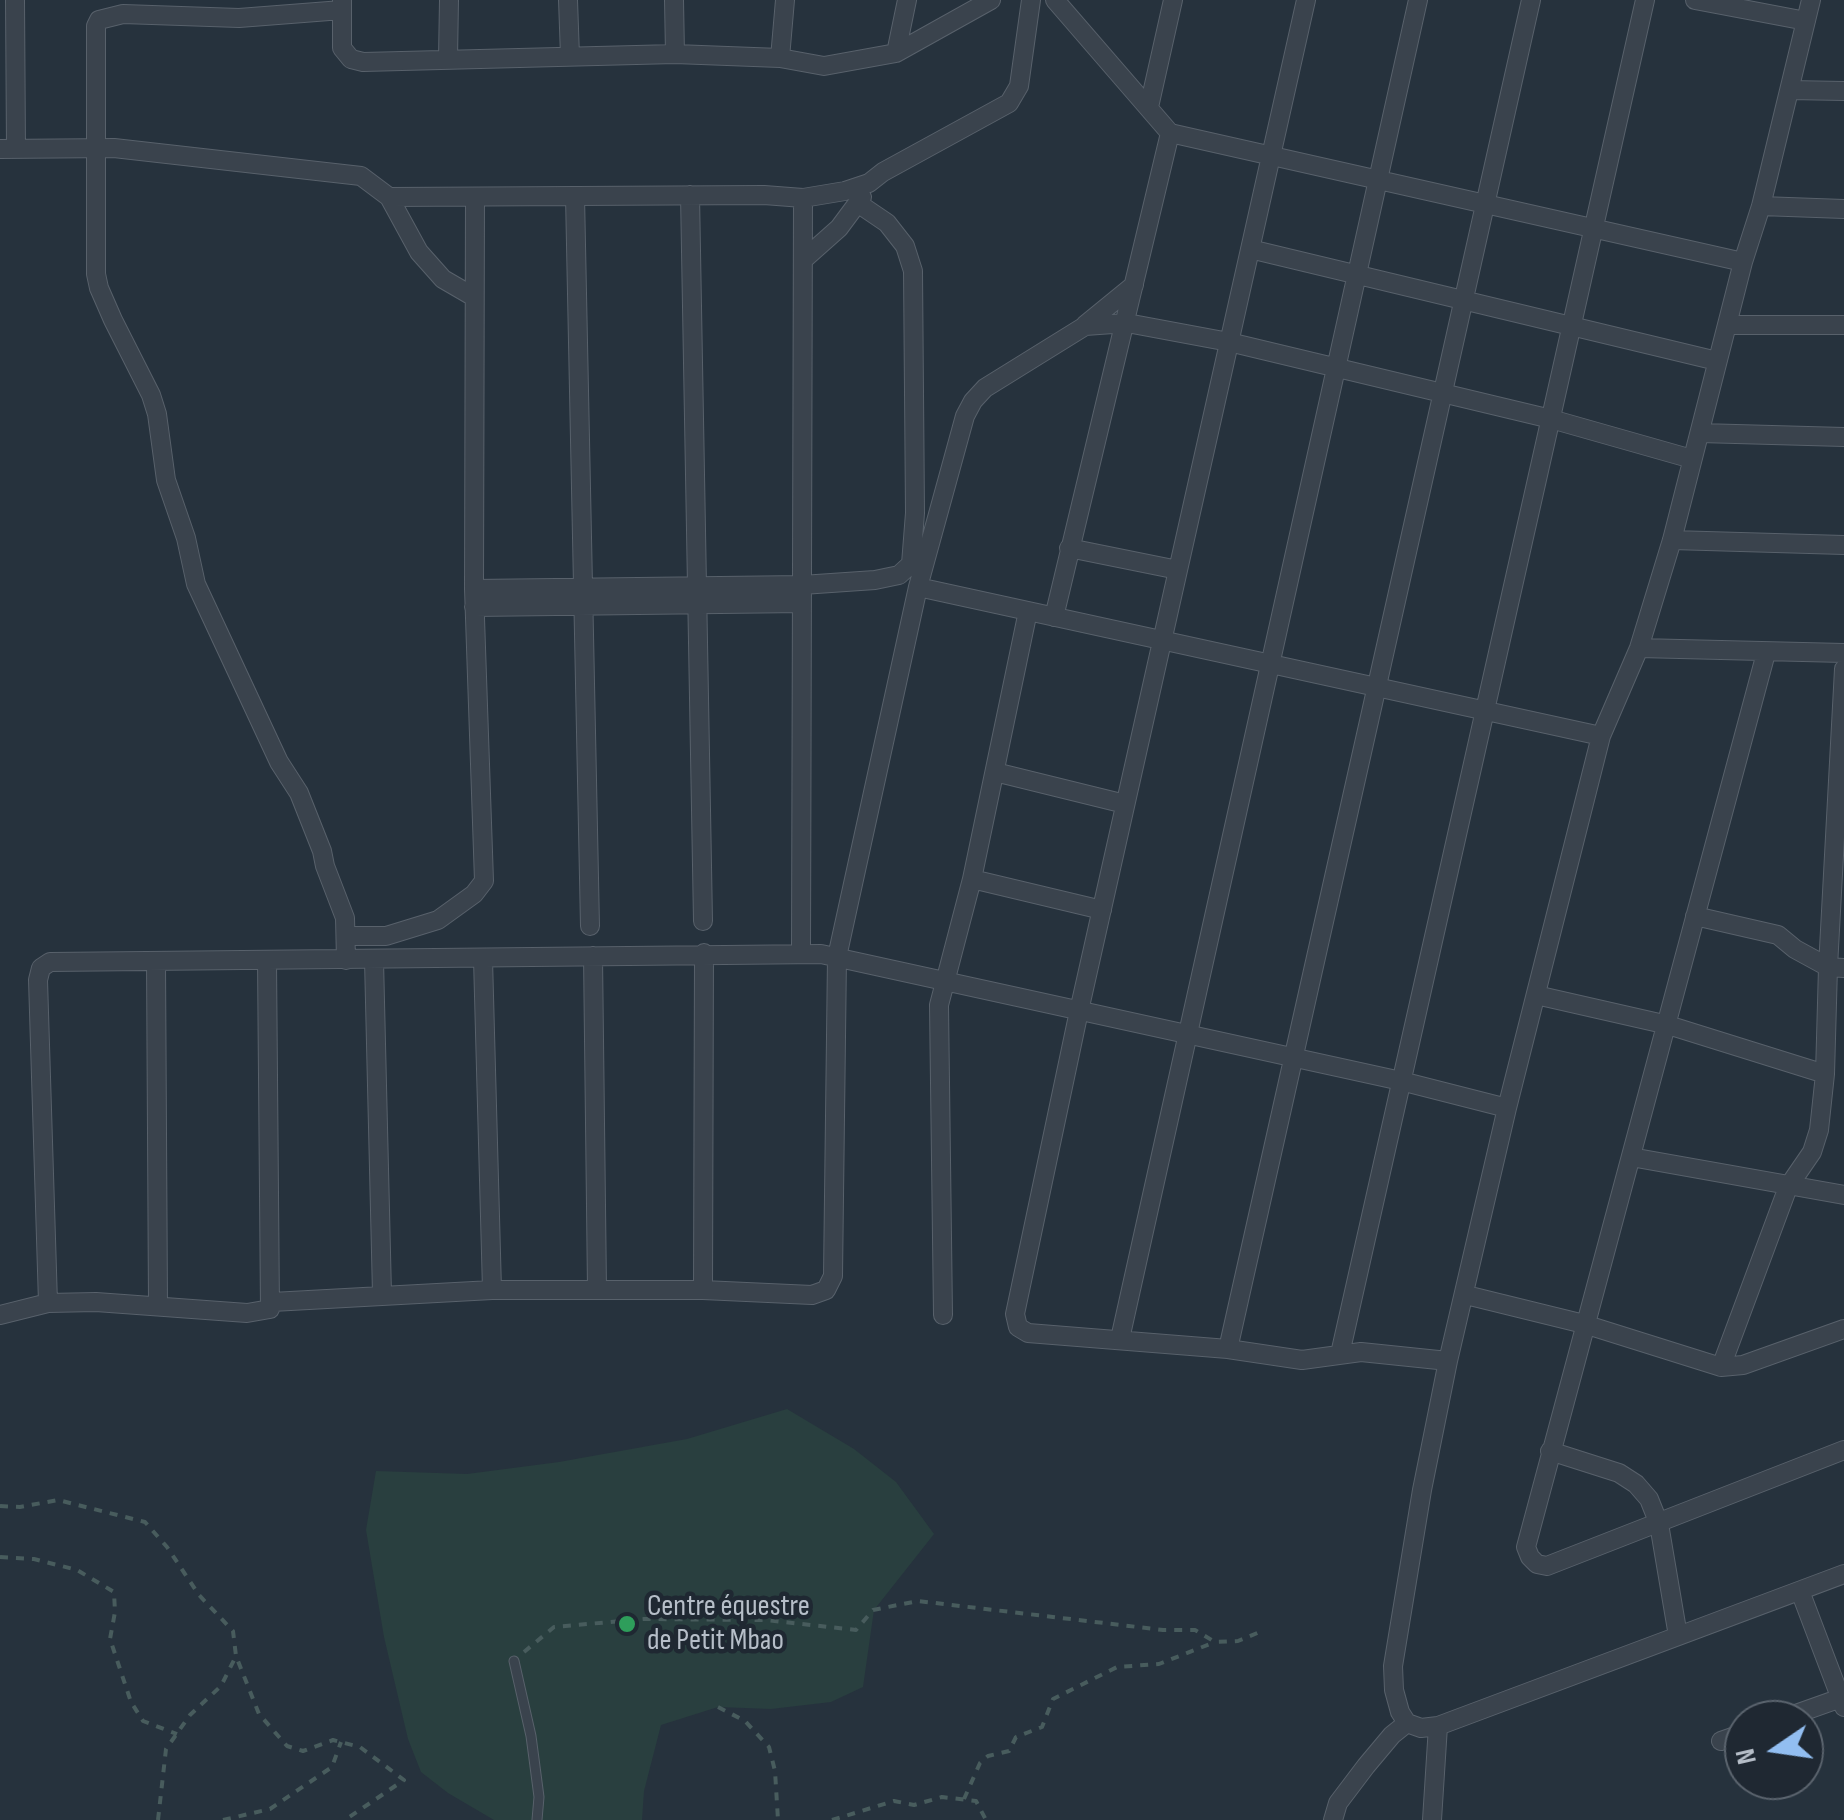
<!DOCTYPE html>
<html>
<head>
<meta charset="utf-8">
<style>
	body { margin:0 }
	#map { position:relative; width:1844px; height:1820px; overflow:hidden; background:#26323d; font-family:"Sofia Sans Condensed",sans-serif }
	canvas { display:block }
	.north { position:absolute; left:1724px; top:1700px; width:100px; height:100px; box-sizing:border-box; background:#1f2832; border:2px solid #5b646e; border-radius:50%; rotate:257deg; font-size:28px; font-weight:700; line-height:40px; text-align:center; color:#b6bec8 }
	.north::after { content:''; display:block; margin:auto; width:35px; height:45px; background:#92bef1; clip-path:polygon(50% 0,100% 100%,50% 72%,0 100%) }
</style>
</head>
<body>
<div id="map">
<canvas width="1844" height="1820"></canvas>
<div class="north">N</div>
</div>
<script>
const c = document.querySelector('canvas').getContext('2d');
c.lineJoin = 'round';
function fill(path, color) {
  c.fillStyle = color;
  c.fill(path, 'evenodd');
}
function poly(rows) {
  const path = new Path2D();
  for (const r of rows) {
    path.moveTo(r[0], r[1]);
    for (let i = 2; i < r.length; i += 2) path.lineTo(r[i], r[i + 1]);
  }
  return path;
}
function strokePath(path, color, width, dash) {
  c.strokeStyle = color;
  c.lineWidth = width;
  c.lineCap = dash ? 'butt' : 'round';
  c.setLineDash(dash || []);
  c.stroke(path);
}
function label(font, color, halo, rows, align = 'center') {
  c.font = font + ' "Sofia Sans Condensed",sans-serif';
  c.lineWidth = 9;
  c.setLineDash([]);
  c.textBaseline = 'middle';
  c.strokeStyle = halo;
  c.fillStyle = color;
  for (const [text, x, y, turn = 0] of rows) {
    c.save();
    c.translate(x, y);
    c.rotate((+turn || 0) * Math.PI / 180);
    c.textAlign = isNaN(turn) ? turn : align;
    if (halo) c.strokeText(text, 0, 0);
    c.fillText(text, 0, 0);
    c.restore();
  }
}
const green = poly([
	[787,1409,854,1449,896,1482,934,1534,874,1610,863,1687,831,1702,771,1709,718,1707,661,1725,644,1791,642,1820,494,1820,448,1793,421,1772,408,1739,384,1637,366,1530,376,1471,467,1474,559,1462,687,1439]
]);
const path = poly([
	[0,1506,20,1507,58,1500,145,1522,167,1547,199,1595,233,1631,236,1656,259,1714,287,1746,303,1751,333,1740,360,1747,404,1780,345,1820],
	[0,1557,34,1559,77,1570,114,1592,115,1612,110,1639,131,1702,143,1721,177,1734],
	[524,1652,554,1627,644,1619,765,1620,856,1630,873,1610,918,1601,1163,1630,1195,1630,1215,1642,1238,1641,1262,1631],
	[718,1707,745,1721,769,1747,775,1771,778,1820],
	[964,1799,980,1763,988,1756,1009,1751,1016,1737,1042,1727,1053,1699,1117,1667,1159,1664,1215,1642],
	[158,1820,166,1749,190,1715,221,1686,236,1656],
	[223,1820,270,1809,332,1767,341,1742],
	[832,1820,894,1801,914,1805,942,1797,976,1801,986,1820]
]);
const lane = poly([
	[514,1661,531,1736,539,1797,537,1820]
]);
const street = poly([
	[15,0,16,149],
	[342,0,342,48,351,59,363,62,675,54,780,58],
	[568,0,570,56],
	[674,0,675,54],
	[785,0,780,58,824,66,896,53,991,0],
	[1306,0,1079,1011,1015,1314,1018,1327,1028,1333,1228,1349,1302,1360,1361,1352,1448,1361],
	[1695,0,1806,21],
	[1811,0,1761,206,1743,262,1672,540,1639,648,1601,736,1507,1108,1448,1361,1422,1490,1393,1666,1394,1690,1400,1712,1407,1723,1421,1728,1438,1726,1844,1574],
	[342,10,239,18,123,14,99,20,96,26,96,274,99,288,113,320,151,395,157,414,166,480,186,538,196,584,279,762,299,793,322,851,325,866,345,918,346,960],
	[896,53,907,0],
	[448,58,449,0],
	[1790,90,1844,91],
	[1149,107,1173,0],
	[1170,133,1743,262],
	[0,149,114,148,361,176,389,197,419,252,443,279,474,297],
	[690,195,703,921],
	[575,196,590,926],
	[389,197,764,195,803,198,845,191,869,183,883,172,1009,103,1019,86,1031,0],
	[1761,206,1844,209],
	[1250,249,1717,361],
	[803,260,839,228,862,197],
	[1085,325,1134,285],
	[1728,325,1844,325],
	[1700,433,1844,437],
	[1672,540,1844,545],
	[1069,548,1178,570],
	[918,587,1601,736],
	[474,589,802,585,875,580,899,575,911,564,915,513,913,271,905,246,887,223,859,204],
	[474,607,802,603],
	[1054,617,1170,133,1055,0],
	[1639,648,1844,653],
	[1766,653,1526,1547,1530,1557,1537,1564,1547,1566,1844,1450],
	[995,772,1125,804],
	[972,879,1102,910],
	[1695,916,1778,935,1795,949,1828,967,1844,968],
	[348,936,386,936,438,920,474,894,484,881,474,589,475,197],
	[801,953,803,198],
	[593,956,597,1289],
	[483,959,492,1290],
	[374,960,382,1294],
	[156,961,158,1305],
	[1536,995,1668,1025,1825,1074],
	[1631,1157,1844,1195],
	[703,1290,704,953],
	[1466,1295,1584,1324,1721,1367,1743,1365,1844,1329],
	[272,1302,492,1290,703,1290,812,1295,826,1290,833,1276,837,957,918,587,965,416,973,401,985,388,1085,326,1127,323,1229,342,1551,419,1692,459],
	[48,1303,38,980,41,968,50,962,821,954,1401,1081,1507,1108],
	[0,1315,48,1303,96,1302,247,1313,270,1309,267,961],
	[943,1315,939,1005,972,879,1028,611],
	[1120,1339,1418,0],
	[1228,1349,1531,0],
	[1340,1354,1645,0],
	[1721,1367,1788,1187,1812,1152,1819,1130,1825,1074,1828,967,1844,669],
	[1550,1451,1619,1473,1636,1484,1649,1499,1659,1524,1678,1636],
	[1800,1591,1844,1707],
	[1779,1720,1841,1698],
	[1721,1741,1744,1733],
	[1333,1820,1338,1803,1366,1766,1392,1735,1407,1723],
	[1432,1820,1438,1726]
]);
const markers = [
	[627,1624,10,"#2e9e5b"]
];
const poiNames = [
	["Centre équestre",647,1607],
	["de Petit Mbao",647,1641]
];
fill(green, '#293f3f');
strokePath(lane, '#58616b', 11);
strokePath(street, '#58616b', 20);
strokePath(path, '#485c5d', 4, [8, 8]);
strokePath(lane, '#3a434d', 9);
strokePath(street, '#3a434d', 18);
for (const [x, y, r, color] of markers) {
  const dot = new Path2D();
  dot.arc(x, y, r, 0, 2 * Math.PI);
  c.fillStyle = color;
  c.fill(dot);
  strokePath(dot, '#1f2832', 4);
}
label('30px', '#b6bec8', '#1f2832', poiNames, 'left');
</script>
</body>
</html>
